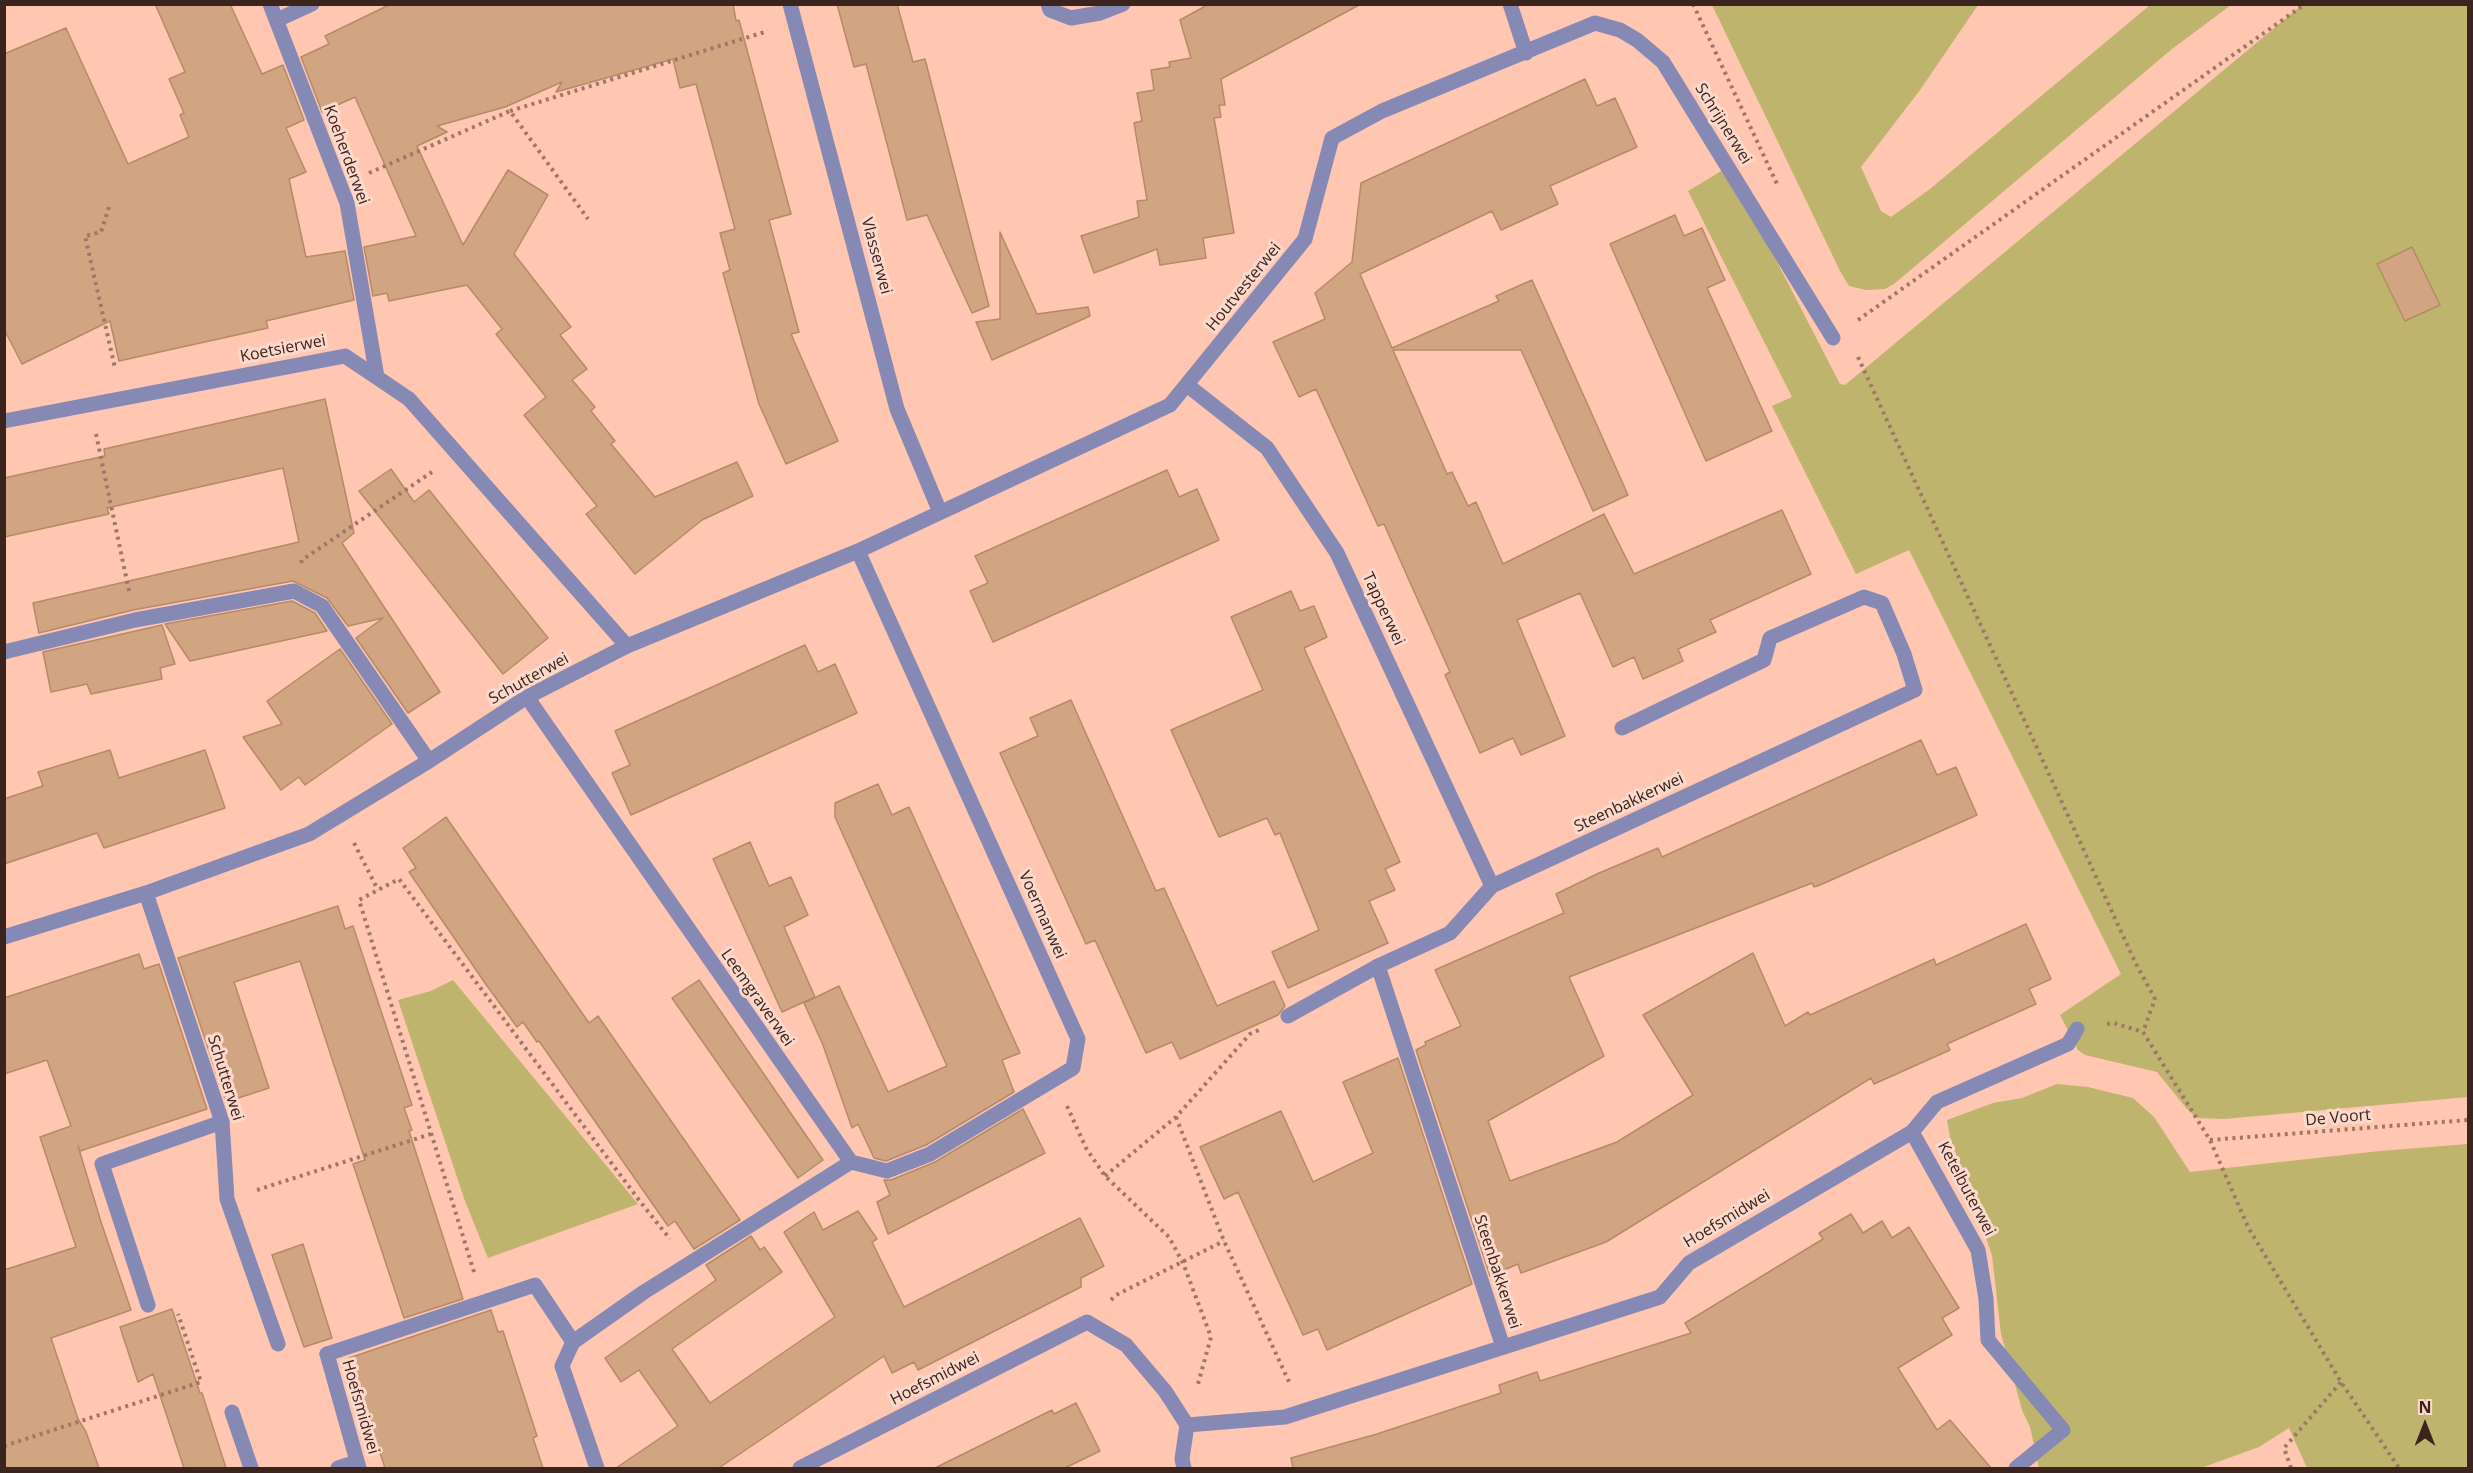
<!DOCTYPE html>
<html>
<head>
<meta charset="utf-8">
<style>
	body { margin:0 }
	#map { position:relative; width:2473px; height:1473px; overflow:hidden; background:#ffc6b1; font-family:"Open Sans",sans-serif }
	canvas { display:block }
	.frame { position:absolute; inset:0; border:6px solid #3a241d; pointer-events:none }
	.north { position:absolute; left:2395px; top:1395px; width:60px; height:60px; -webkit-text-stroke:4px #fcd9cc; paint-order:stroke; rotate:0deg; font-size:16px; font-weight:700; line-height:24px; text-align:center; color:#3a241d }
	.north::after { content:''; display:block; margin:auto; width:21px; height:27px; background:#3a241d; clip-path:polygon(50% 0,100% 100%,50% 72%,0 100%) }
</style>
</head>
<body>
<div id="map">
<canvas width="2473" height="1473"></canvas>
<div class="frame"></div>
<div class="north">N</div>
</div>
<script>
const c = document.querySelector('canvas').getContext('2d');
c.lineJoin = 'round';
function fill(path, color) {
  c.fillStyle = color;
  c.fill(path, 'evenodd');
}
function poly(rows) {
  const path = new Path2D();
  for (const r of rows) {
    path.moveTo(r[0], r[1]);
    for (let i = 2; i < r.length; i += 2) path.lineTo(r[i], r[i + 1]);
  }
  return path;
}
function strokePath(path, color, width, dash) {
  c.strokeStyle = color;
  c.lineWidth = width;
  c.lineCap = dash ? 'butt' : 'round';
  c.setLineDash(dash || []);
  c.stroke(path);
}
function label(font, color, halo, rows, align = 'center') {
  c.font = font + ' "Open Sans",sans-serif';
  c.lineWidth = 6;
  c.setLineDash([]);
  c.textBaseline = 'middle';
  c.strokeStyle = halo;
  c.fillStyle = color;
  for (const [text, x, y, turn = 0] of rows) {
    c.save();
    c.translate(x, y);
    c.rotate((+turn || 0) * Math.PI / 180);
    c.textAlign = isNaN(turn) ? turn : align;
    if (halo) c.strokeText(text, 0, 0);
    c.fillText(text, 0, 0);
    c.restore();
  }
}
const green = poly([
	[1712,5,1978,5,1920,90,1861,167,1881,211,1891,217,1930,189,2150,5,2231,5,2172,49,1894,284,1885,289,1866,290,1849,286,1840,271],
	[2302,5,2468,5,2468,1097,2224,1119,2197,1118,2187,1109,2157,1072,2085,1055,2078,1050,2060,1015,2121,974,1909,550,1856,574,1772,406,1792,397,1688,191,1728,167,1840,384,1845,385],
	[453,980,638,1204,488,1258,465,1201,398,1000,431,991],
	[2057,1084,2088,1087,2133,1098,2154,1117,2190,1172,2380,1151,2468,1144,2468,1468,2307,1468,2289,1428,2259,1447,2201,1468,2039,1468,2030,1427,2022,1410,2001,1334,1992,1255,1950,1137,1947,1120,1993,1103,2022,1098]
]);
const building = poly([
	[155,4,230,4,262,74,283,65,304,120,286,128,306,172,289,179,306,257,345,251,354,300,266,321,268,328,119,361,110,321,22,364,4,329,4,54,66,28,128,164,189,137,180,115,184,113,169,79,185,72,155,4],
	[391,4,733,4,736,21,739,20,791,214,769,220,799,332,791,334,838,441,786,464,759,404,723,273,730,270,720,233,735,229,696,84,680,88,673,59,556,92,562,82,505,107,437,126,447,132,417,146,463,245,508,170,548,195,514,254,571,327,560,335,587,369,572,380,595,407,591,411,615,441,611,444,655,497,737,462,753,496,702,520,635,574,586,514,597,506,524,415,546,397,496,334,502,329,467,285,389,301,387,293,373,296,364,247,416,236,355,97,322,112,301,57,329,44,325,36,391,4],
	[837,4,897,4,913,62,925,59,989,306,972,313,927,215,907,220,866,64,854,67,837,4],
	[1209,4,1361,4,1221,79,1225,105,1219,105,1221,117,1214,118,1234,233,1203,238,1206,258,1160,265,1157,249,1094,273,1081,236,1139,217,1137,201,1147,200,1134,123,1142,121,1137,93,1154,90,1151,70,1170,67,1169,62,1191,58,1180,20,1209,4],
	[1585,79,1597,106,1615,98,1637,147,1550,186,1558,204,1501,230,1492,211,1360,274,1392,348,1499,301,1496,296,1532,280,1628,495,1593,511,1521,350,1393,350,1447,474,1452,472,1468,506,1476,502,1503,564,1604,514,1634,574,1782,510,1811,574,1710,620,1716,632,1678,649,1683,661,1643,679,1634,657,1613,667,1580,593,1517,620,1565,736,1521,755,1513,738,1480,753,1445,675,1450,672,1384,524,1378,526,1316,389,1299,397,1273,342,1325,319,1315,293,1352,262,1361,183,1585,79],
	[1675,215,1684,236,1702,228,1725,280,1707,288,1772,431,1706,461,1610,244,1675,215],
	[1000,232,1037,314,1088,307,1090,316,992,360,976,322,1000,319,1000,232],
	[2412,247,2440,305,2405,321,2377,264,2412,247],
	[325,399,354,533,342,543,440,692,408,713,356,638,383,618,348,626,327,598,293,581,133,610,39,633,33,603,299,542,283,468,107,508,109,514,4,537,4,478,105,456,104,449,325,399],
	[391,469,414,502,429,490,548,638,503,674,359,491,391,469],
	[1167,470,1179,497,1197,489,1219,540,993,642,970,591,988,583,975,556,1167,470],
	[1291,591,1300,611,1314,606,1327,637,1304,648,1400,862,1385,869,1395,890,1369,901,1388,943,1288,988,1272,952,1319,930,1280,833,1275,835,1267,818,1219,837,1171,730,1263,690,1231,617,1291,591],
	[292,601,315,613,327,631,190,661,165,624,292,601],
	[162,625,175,664,160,668,162,679,91,694,87,684,51,692,43,652,162,625],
	[805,645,818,672,835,664,857,713,631,815,612,773,630,765,615,731,805,645],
	[340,649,392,724,305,785,299,777,281,790,243,737,282,724,267,701,340,649],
	[1071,700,1156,891,1164,888,1217,1006,1274,981,1285,1006,1278,1015,1180,1059,1172,1042,1146,1053,1095,940,1086,944,1000,753,1038,736,1030,718,1071,700],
	[1921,740,1937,775,1956,767,1977,815,1820,885,1814,887,1812,883,1569,977,1604,1056,1488,1121,1510,1181,1617,1142,1693,1095,1643,1015,1753,953,1785,1026,1808,1012,1810,1015,1934,959,1936,965,2026,924,2051,979,2029,989,2036,1004,1947,1044,1950,1050,1874,1084,1871,1078,1606,1242,1521,1273,1518,1264,1490,1276,1416,1050,1426,1045,1425,1042,1461,1026,1435,970,1564,913,1556,894,1597,874,1658,848,1662,857,1921,740],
	[110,750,119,778,205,750,225,808,104,848,97,833,4,864,4,799,43,786,38,772,110,750],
	[878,784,892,815,909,807,1020,1053,1002,1060,1014,1092,926,1145,886,1161,874,1158,858,1124,852,1128,823,1045,804,1003,839,986,888,1092,947,1066,835,817,835,803,878,784],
	[446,817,589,1023,598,1016,740,1220,694,1249,675,1221,668,1226,539,1041,537,1042,523,1022,517,1027,485,983,409,872,416,868,403,848,446,817],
	[750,842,769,886,791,877,808,915,784,927,815,997,782,1012,713,859,750,842],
	[338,906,345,929,353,926,412,1105,404,1108,412,1130,409,1131,463,1299,404,1318,353,1164,365,1160,300,961,234,982,269,1088,226,1102,178,958,338,906],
	[139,954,144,969,159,964,207,1109,80,1151,78,1146,101,1222,131,1310,51,1338,78,1419,86,1432,99,1468,4,1468,4,1270,76,1247,40,1137,71,1126,47,1060,4,1074,4,998,139,954],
	[699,980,823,1160,798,1178,672,998,699,980],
	[1398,1058,1472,1284,1327,1350,1318,1329,1303,1335,1238,1192,1224,1199,1200,1147,1281,1111,1313,1182,1373,1153,1343,1082,1398,1058],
	[1023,1109,1045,1153,888,1234,877,1202,890,1195,884,1180,891,1180,935,1162,1023,1109],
	[858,1211,877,1239,872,1242,904,1307,1080,1218,1104,1266,1081,1278,1081,1287,918,1370,914,1362,892,1373,884,1356,719,1468,616,1468,678,1426,639,1370,621,1382,605,1358,716,1280,706,1265,751,1236,760,1250,764,1247,782,1272,672,1349,710,1403,835,1317,784,1232,814,1212,823,1230,858,1211],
	[1851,1214,1863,1233,1882,1221,1892,1238,1909,1227,1959,1308,1942,1318,1952,1335,1898,1368,1937,1430,1950,1420,1991,1468,1293,1468,1291,1458,1377,1434,1501,1393,1499,1385,1537,1372,1540,1381,1691,1333,1685,1323,1823,1239,1819,1233,1851,1214],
	[303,1244,332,1338,304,1347,272,1255,303,1244],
	[172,1309,200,1393,202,1393,226,1468,184,1468,153,1374,138,1382,120,1327,172,1309],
	[491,1310,498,1332,503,1331,537,1436,533,1438,543,1468,385,1468,349,1358,491,1310],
	[1076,1403,1100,1451,1065,1468,935,1468,1052,1410,1054,1414,1076,1403]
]);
const path = poly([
	[1693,4,1777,184],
	[510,111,768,31],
	[369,173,510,111,588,219],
	[109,207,101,232,85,236,115,368],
	[1858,320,2305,4],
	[1858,357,2135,962,2155,999,2143,1032],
	[96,434,129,591],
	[301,563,302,560,432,472],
	[354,843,378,890],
	[2107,1024,2114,1023,2143,1032,2210,1140,2248,1227,2341,1382,2399,1468],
	[1067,1106,1086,1148,1105,1176,1169,1237,1183,1263,1211,1337,1198,1384],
	[1176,1117,1224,1241,1290,1384],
	[2210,1140,2468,1120],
	[1105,1176,1176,1117,1250,1034,1261,1029],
	[257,1190,431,1134],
	[474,1272,359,900,399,879,642,1204,670,1239],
	[1111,1300,1116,1295,1224,1241],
	[4,1446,201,1382,178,1314],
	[2291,1468,2284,1448,2341,1382]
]);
const service = poly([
	[1288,1016,1378,966],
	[148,1305,102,1164,222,1122],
	[327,1354,535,1285,573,1342],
	[232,1412,251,1468],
	[338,1468,357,1462]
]);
const minor = poly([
	[270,4,347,203,377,377],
	[790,4,897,409,940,512],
	[1048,4,1050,10,1071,18,1100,13,1123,4],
	[1510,4,1526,53],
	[277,20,312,4],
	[1187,385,1267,448,1337,553,1492,886],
	[4,421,345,356,409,399,627,646],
	[4,652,135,620,294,591,322,606,429,761],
	[527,697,851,1162,644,1292,573,1342,562,1366,597,1468],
	[146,893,222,1122,227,1199,278,1344],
	[4,937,146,893,309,834,429,761,527,697,627,646,858,551,1170,405,1305,239,1332,138,1382,111,1595,23,1620,30,1637,40,1663,62,1833,338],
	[1912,1132,1978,1250,1986,1299,1988,1340,2063,1430,2016,1468],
	[851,1162,887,1171,930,1154,1073,1068,1078,1039,858,551],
	[1503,1347,1378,966,1450,933,1492,886,1915,690,1904,654,1882,603,1864,597,1770,638,1764,660,1622,728],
	[327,1354,359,1468],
	[800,1468,1087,1322,1126,1345,1165,1391,1187,1425,1285,1417,1660,1297,1689,1263,1912,1132,1937,1102,2068,1044,2077,1029],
	[1184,1468,1182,1459,1187,1425]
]);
const streetNames = [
	["Schrijnerwei",1723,124,58],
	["Koeherderwei",346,155,70],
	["Vlasserwei",876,256,75],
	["Houtvesterwei",1244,287,-51],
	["Koetsierwei",283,349,-11],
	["Tapperwei",1383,609,65],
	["Schutterwei",529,679,-29],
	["Steenbakkerwei",1629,803,-25],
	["Voermanwei",1042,915,66],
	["Leemgraverwei",757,998,55],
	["Schutterwei",225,1078,73],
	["De Voort",2338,1118,-5],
	["Ketelbuterwei",1966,1189,62],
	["Hoefsmidwei",1727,1219,-31],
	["Steenbakkerwei",1497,1272,72],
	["Hoefsmidwei",935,1379,-27],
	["Hoefsmidwei",360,1407,74]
];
fill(green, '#beb46e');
fill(building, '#d1a581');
strokePath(building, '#b58a66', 1.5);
strokePath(path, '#9f7769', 4, [3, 4.5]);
strokePath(service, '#8589b4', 15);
strokePath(minor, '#8589b4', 15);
label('16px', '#3a241d', '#fcd9cc', streetNames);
</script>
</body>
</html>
